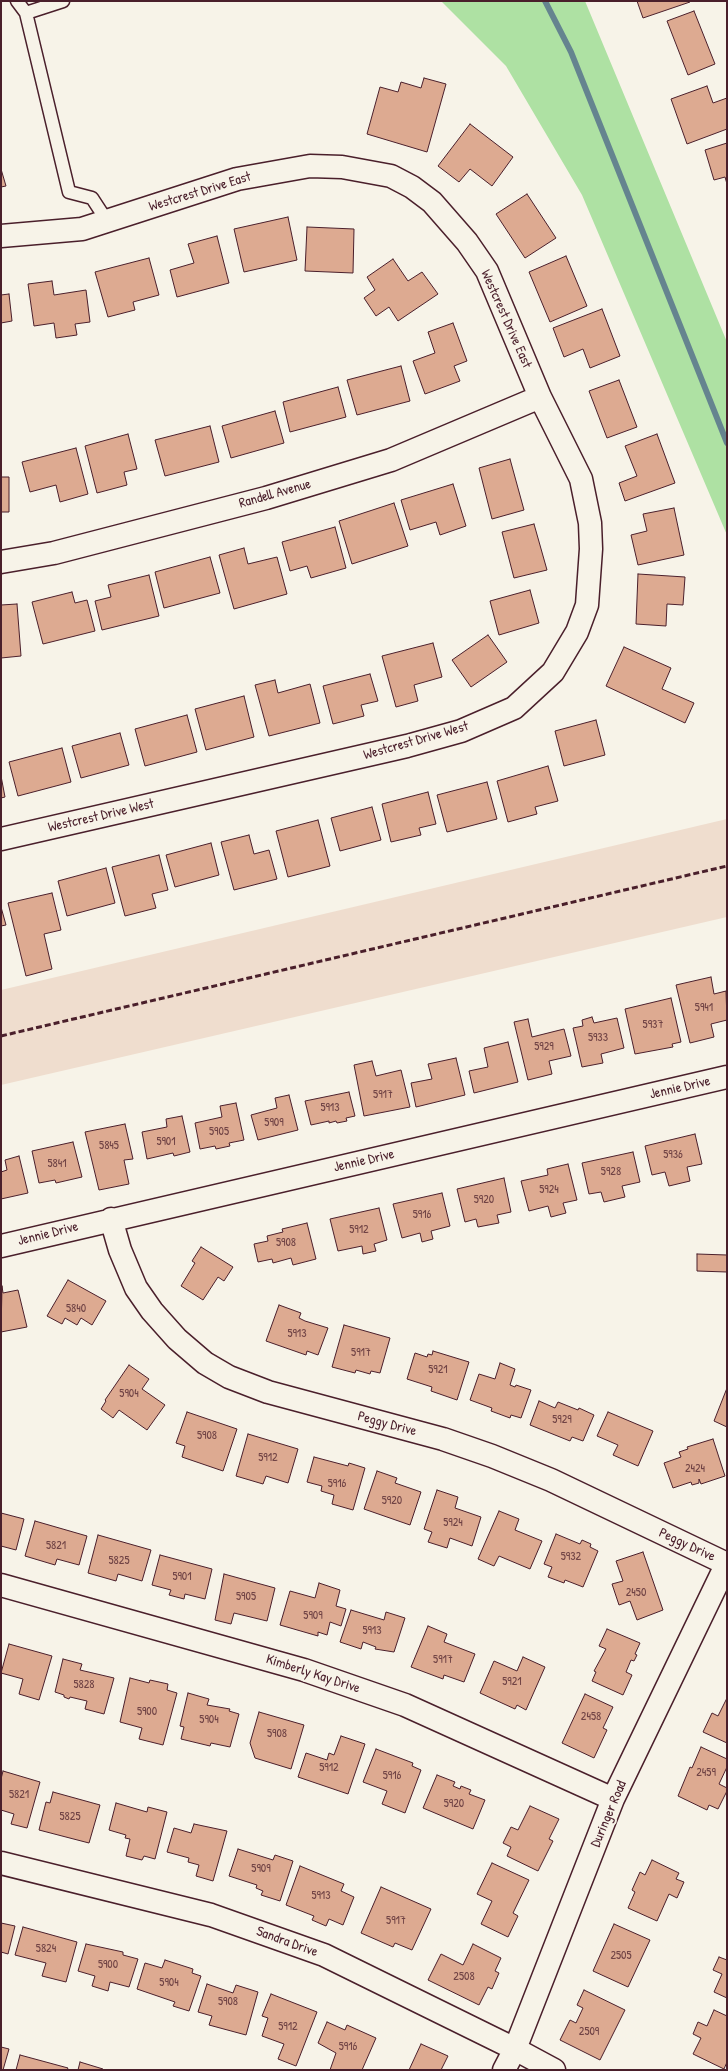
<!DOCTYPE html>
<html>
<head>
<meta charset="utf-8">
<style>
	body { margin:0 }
	#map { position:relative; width:728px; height:2071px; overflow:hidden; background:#f7f3e8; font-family:"Patrick Hand",sans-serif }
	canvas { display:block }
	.frame { position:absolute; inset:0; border:2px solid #4a1f2b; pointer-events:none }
</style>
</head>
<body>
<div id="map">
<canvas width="728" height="2071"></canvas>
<div class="frame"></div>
</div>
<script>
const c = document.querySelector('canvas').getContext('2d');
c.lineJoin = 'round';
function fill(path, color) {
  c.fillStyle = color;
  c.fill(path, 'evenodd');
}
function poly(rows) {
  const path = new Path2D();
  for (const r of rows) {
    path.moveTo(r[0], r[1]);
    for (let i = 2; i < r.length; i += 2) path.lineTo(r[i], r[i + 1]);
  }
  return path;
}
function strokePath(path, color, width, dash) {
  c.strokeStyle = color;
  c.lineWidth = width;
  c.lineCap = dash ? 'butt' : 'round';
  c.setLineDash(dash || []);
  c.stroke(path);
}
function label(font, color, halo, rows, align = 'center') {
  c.font = font + ' "Patrick Hand",sans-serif';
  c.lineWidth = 4;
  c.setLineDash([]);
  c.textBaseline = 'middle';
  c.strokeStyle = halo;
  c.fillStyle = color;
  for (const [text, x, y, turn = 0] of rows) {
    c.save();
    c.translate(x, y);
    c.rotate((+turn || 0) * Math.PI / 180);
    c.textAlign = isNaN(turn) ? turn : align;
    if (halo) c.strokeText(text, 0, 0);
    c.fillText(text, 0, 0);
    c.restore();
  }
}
const built = poly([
	[727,819,727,917,1,1085,1,990]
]);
const green = poly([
	[441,1,585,1,727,342,727,535,582,195,506,66]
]);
const stream = poly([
	[545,1,571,52,727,443]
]);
const building = poly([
	[637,1,690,1,690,2,643,18,637,1],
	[694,11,715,64,688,75,667,21,694,11],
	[424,78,446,84,427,152,367,134,380,87,398,92,401,82,421,88,424,78],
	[707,86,713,103,727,98,727,129,687,144,671,99,707,86],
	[470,124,513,157,492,186,470,169,459,182,438,166,470,124],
	[727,143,727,184,725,177,714,180,705,150,727,143],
	[1,169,6,186,1,187,1,169],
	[527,194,556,238,525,258,496,214,527,194],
	[288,217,297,260,244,272,234,229,288,217],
	[307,227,354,229,353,273,305,271,307,227],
	[217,236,229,283,177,297,170,270,194,263,188,244,217,236],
	[566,256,587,306,550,322,529,272,566,256],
	[149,258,159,295,133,302,135,310,108,317,95,272,149,258],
	[393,259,408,281,422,272,438,294,398,321,389,307,376,316,364,298,375,290,367,277,393,259],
	[52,281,54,295,86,290,90,322,75,324,77,335,56,338,54,323,34,326,28,284,52,281],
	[9,294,12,321,1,323,1,295,9,294],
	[602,309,620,356,590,368,583,349,564,357,553,328,602,309],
	[453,323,467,361,454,366,460,381,425,394,413,361,435,353,428,332,453,323],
	[401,366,410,401,357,415,347,380,401,366],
	[619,380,637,427,607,438,589,391,619,380],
	[338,387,346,417,290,432,283,402,338,387],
	[275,411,284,443,231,458,222,426,275,411],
	[210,426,219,462,165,476,155,440,210,426],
	[128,434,137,469,124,472,127,485,97,493,85,446,128,434],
	[657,434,675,483,625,501,619,483,637,476,625,446,657,434],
	[76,448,88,494,60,502,56,485,30,492,22,462,76,448],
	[510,459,524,510,492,519,479,468,510,459],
	[1,477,9,477,9,512,1,512,1,477],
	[453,484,466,526,440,535,436,522,410,530,401,500,453,484],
	[394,503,408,546,352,564,339,521,394,503],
	[674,508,684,555,638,565,631,535,647,531,643,514,674,508],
	[534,524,547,570,514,578,502,532,534,524],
	[335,527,346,568,311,578,307,566,290,571,282,542,335,527],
	[244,548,248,564,277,557,287,594,234,609,219,555,244,548],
	[210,557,220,593,164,608,155,572,210,557],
	[638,574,685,577,683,605,667,604,666,626,636,624,638,574],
	[149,575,159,616,102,630,95,601,111,597,108,585,149,575],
	[530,590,539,623,499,635,490,601,530,590],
	[72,592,75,603,87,600,95,631,43,644,32,602,72,592],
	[17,604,21,656,1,658,1,605,17,604],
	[488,635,507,662,471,687,452,660,488,635],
	[433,643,442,677,414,685,418,701,396,707,382,656,433,643],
	[624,647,671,668,662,689,694,703,685,723,606,686,624,647],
	[370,674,378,701,361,705,364,716,333,724,323,686,370,674],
	[275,680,278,693,310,684,320,723,269,736,255,685,275,680],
	[244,696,254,737,206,750,195,709,244,696],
	[187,715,197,752,145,766,135,729,187,715],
	[596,720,605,755,564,766,555,731,596,720],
	[120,733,129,765,81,778,72,746,120,733],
	[62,748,71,782,18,796,9,762,62,748],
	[548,766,558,801,535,807,537,814,508,822,497,781,548,766],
	[1,776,5,797,1,798,1,776],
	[487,782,497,819,447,832,437,795,487,782],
	[428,792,436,824,419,828,421,835,391,842,382,804,428,792],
	[372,807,381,840,340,851,331,818,372,807],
	[318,820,330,866,288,877,276,831,318,820],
	[249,835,254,854,269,850,277,879,234,890,221,842,249,835],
	[211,843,219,875,175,887,166,855,211,843],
	[159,855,168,890,152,894,156,908,125,916,112,867,159,855],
	[106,868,115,903,67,916,58,881,106,868],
	[52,893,61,930,44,934,52,969,26,976,8,903,52,893],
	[1,907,6,925,1,926,1,907],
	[711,977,714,994,726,991,727,1020,711,1024,714,1037,690,1043,676,985,711,977],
	[671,998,681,1042,672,1044,673,1047,635,1054,625,1009,671,998],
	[592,1017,594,1023,617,1018,624,1048,601,1054,603,1063,582,1067,573,1028,583,1026,582,1020,592,1017],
	[528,1019,532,1037,564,1029,571,1056,549,1061,552,1074,528,1080,514,1022,528,1019],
	[508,1042,518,1082,474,1093,469,1071,488,1067,484,1048,508,1042],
	[456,1058,465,1095,416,1107,411,1083,432,1079,428,1064,456,1058],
	[372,1061,376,1076,401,1070,410,1107,364,1116,354,1065,372,1061],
	[349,1092,355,1116,346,1118,347,1121,337,1123,336,1121,329,1123,329,1121,311,1125,305,1101,349,1092],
	[289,1095,298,1130,258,1140,251,1115,277,1108,275,1098,289,1095],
	[236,1103,244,1140,229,1143,230,1146,216,1149,215,1146,200,1149,195,1123,222,1117,220,1106,236,1103],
	[182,1116,190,1152,174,1156,173,1153,147,1159,142,1132,167,1127,166,1119,182,1116],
	[125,1124,133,1159,124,1160,129,1184,99,1190,85,1132,125,1124],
	[695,1134,702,1164,687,1167,690,1181,669,1186,665,1172,652,1175,645,1146,695,1134],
	[73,1142,82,1177,56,1183,55,1180,39,1183,32,1151,73,1142],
	[633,1152,640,1182,622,1186,625,1197,604,1202,601,1192,589,1194,582,1163,633,1152],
	[19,1156,28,1193,1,1199,1,1172,7,1170,5,1160,19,1156],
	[568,1164,577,1200,563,1203,566,1213,551,1217,548,1206,529,1211,521,1181,548,1175,547,1169,568,1164],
	[504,1178,511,1212,497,1215,499,1223,478,1227,476,1219,465,1222,457,1189,504,1178],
	[442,1193,450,1226,431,1231,433,1239,422,1242,420,1233,402,1238,393,1204,442,1193],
	[379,1208,387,1240,374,1244,376,1251,363,1254,362,1246,338,1251,330,1219,379,1208],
	[307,1223,316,1259,293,1265,291,1258,273,1263,272,1259,258,1262,254,1244,268,1241,267,1236,283,1232,282,1229,307,1223],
	[201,1247,233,1267,224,1281,218,1277,203,1300,181,1286,195,1263,192,1261,201,1247],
	[697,1254,727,1255,727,1272,697,1271,697,1254],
	[68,1280,106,1301,92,1325,81,1318,77,1325,65,1318,62,1324,47,1316,68,1280],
	[2,1286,3,1293,18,1290,27,1327,1,1332,2,1286],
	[279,1305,301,1313,299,1318,305,1321,328,1328,318,1355,307,1351,306,1355,266,1341,279,1305],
	[344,1325,390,1338,380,1373,371,1371,370,1374,356,1370,355,1373,332,1367,344,1325],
	[433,1351,469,1362,457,1400,431,1391,432,1387,407,1379,415,1353,427,1357,428,1354,432,1355,433,1351],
	[500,1363,515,1369,510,1385,515,1387,516,1385,531,1390,521,1418,511,1415,510,1418,491,1411,492,1408,470,1400,479,1374,495,1379,500,1363],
	[129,1365,149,1379,142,1389,165,1405,147,1430,119,1410,113,1418,101,1409,106,1401,105,1400,129,1365],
	[727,1388,727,1427,714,1421,727,1388],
	[539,1401,555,1408,558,1402,578,1410,579,1408,594,1415,583,1441,572,1437,570,1441,530,1425,539,1401],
	[187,1412,237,1429,223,1471,182,1457,185,1446,176,1443,187,1412],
	[608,1412,653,1431,638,1466,613,1455,618,1445,597,1436,608,1412],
	[248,1434,298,1449,288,1483,266,1476,263,1484,236,1476,248,1434],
	[713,1439,725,1476,701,1484,699,1479,699,1483,692,1485,691,1482,673,1488,664,1463,681,1457,679,1452,688,1449,687,1447,713,1439],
	[314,1457,348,1466,349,1463,365,1468,353,1510,332,1504,334,1495,321,1491,322,1486,307,1482,314,1457],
	[377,1471,397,1478,395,1483,421,1492,410,1525,364,1509,377,1471],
	[437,1490,458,1497,455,1508,481,1517,472,1546,450,1538,447,1548,428,1542,432,1532,424,1529,437,1490],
	[499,1511,519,1519,515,1530,542,1541,530,1569,499,1556,494,1566,478,1559,499,1511],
	[1,1513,24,1519,16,1550,1,1546,1,1513],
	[35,1521,87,1536,79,1565,57,1559,55,1565,25,1556,35,1521],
	[556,1534,580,1544,582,1540,591,1544,590,1547,598,1551,583,1587,565,1580,564,1583,548,1577,552,1567,544,1564,556,1534],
	[98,1535,151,1550,142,1581,118,1574,116,1581,88,1573,98,1535],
	[643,1552,663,1610,637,1620,630,1601,619,1605,612,1584,623,1581,616,1561,643,1552],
	[160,1555,212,1569,205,1599,185,1594,184,1599,169,1595,171,1590,152,1585,160,1555],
	[224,1574,275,1588,267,1621,234,1613,231,1624,215,1620,224,1574],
	[319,1583,340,1590,336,1606,346,1609,341,1626,330,1622,327,1635,318,1632,318,1636,280,1625,290,1591,315,1598,319,1583],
	[351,1610,384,1620,386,1612,405,1618,394,1652,375,1649,376,1647,363,1642,361,1649,340,1642,351,1610],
	[428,1626,447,1634,444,1642,475,1654,464,1682,444,1675,443,1679,411,1667,428,1626],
	[607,1629,640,1643,635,1654,637,1655,634,1661,631,1660,626,1672,632,1675,623,1695,592,1681,596,1672,594,1671,606,1649,599,1646,607,1629],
	[9,1644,52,1656,39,1700,19,1694,23,1679,1,1673,9,1644],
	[523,1657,545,1667,526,1710,517,1705,515,1709,480,1693,494,1661,517,1671,523,1657],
	[63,1659,82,1664,80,1670,114,1678,104,1714,85,1709,87,1701,70,1697,69,1699,64,1697,64,1695,55,1692,63,1659],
	[130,1678,149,1683,150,1680,168,1684,167,1690,177,1693,163,1745,139,1739,142,1728,120,1722,130,1678],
	[188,1693,209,1699,207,1705,230,1709,229,1711,239,1714,230,1747,211,1743,210,1746,181,1739,184,1727,180,1726,188,1693],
	[585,1694,613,1707,603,1728,607,1730,594,1758,562,1743,585,1694],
	[727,1698,727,1743,703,1732,712,1713,718,1716,727,1698],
	[259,1712,304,1725,291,1769,255,1758,250,1743,259,1712],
	[341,1736,365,1744,348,1794,298,1777,306,1753,327,1760,329,1753,334,1755,341,1736],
	[701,1747,727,1759,727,1767,719,1784,727,1788,727,1791,718,1809,709,1805,707,1810,678,1796,690,1767,692,1768,701,1747],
	[376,1749,413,1763,412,1766,421,1770,405,1813,382,1804,387,1791,363,1782,376,1749],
	[3,1771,40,1782,27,1828,11,1824,14,1814,1,1810,1,1779,3,1771],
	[437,1775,455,1782,453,1786,460,1789,461,1786,471,1790,469,1794,485,1800,473,1829,423,1808,437,1775],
	[53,1792,100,1805,89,1843,39,1830,46,1802,50,1803,53,1792],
	[116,1803,147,1812,148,1807,167,1812,155,1859,144,1856,142,1860,126,1856,130,1839,125,1838,126,1835,109,1830,116,1803],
	[530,1806,559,1819,549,1839,553,1841,538,1871,507,1856,511,1847,503,1843,511,1827,518,1830,530,1806],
	[194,1824,227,1831,213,1881,196,1876,199,1865,188,1862,189,1858,167,1852,174,1828,191,1833,194,1824],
	[238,1849,273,1860,275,1855,293,1861,280,1901,261,1895,263,1891,256,1888,257,1885,229,1876,238,1849],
	[652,1860,679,1873,676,1879,684,1882,677,1898,669,1894,657,1921,628,1908,635,1892,632,1890,640,1872,645,1875,652,1860],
	[492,1863,529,1880,513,1913,518,1916,508,1937,481,1924,492,1901,477,1894,492,1863],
	[300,1866,344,1884,341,1891,354,1897,343,1925,329,1919,326,1926,312,1920,314,1916,286,1905,300,1866],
	[381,1887,431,1909,412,1950,395,1943,393,1947,361,1933,381,1887],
	[1,1923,15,1926,8,1954,1,1952,1,1923],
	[614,1924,650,1940,628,1987,593,1971,614,1924],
	[23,1927,77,1942,66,1982,42,1976,46,1963,15,1955,23,1927],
	[86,1944,123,1952,123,1955,138,1959,129,1987,110,1982,108,1991,92,1986,95,1976,78,1971,86,1944],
	[473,1944,501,1958,495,1971,499,1973,492,1989,488,1987,479,2005,428,1980,441,1954,463,1965,473,1944],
	[719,1957,727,1960,727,1998,714,1992,722,1974,713,1970,719,1957],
	[165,1960,193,1969,192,1973,201,1976,189,2011,173,2006,175,2002,137,1989,145,1963,162,1968,165,1960],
	[207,1984,233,1993,236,1985,258,1992,246,2035,209,2025,212,2016,198,2012,207,1984],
	[584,1990,625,2010,600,2060,560,2040,570,2020,576,2023,583,2008,577,2005,584,1990],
	[271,1994,317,2012,296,2066,278,2059,284,2044,262,2036,268,2018,262,2016,271,1994],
	[714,2010,727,2016,727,2062,724,2069,693,2054,701,2038,693,2034,698,2022,707,2026,714,2010],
	[327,2022,345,2030,347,2025,376,2038,362,2070,330,2070,336,2053,318,2043,327,2022],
	[421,2044,448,2056,441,2070,409,2070,421,2044],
	[1,2047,9,2049,3,2070,1,2070,1,2047],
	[20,2055,68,2068,67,2070,16,2070,20,2055],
	[80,2062,103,2069,102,2070,78,2070,80,2062]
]);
const service = poly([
	[17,1,26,13,69,192,92,198,107,221],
	[26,13,63,1]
]);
const minor = poly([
	[1,236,82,229,237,179,310,166,342,167,391,176,412,187,432,202,467,242,487,271,540,397,581,479,590,523,591,549,587,605,577,632,553,672,514,708,461,731,407,746,1,839],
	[1,562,54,553,266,498,391,460,540,397],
	[111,1219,120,1250,136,1288,152,1311,177,1339,205,1363,229,1377,268,1392,443,1439,492,1456,551,1480,727,1564],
	[1,1246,727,1077],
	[1,1585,304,1670,405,1705,613,1799],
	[1,1863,211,1915,324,1955,515,2049,554,2070],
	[504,2070,515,2049,613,1799,727,1563]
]);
const rail = poly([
	[1,1036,727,866]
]);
const numberNames = [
	["5941",704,1008],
	["5937",653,1025],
	["5933",598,1038],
	["5929",544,1047],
	["5917",383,1095],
	["5913",330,1108],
	["5909",274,1123],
	["5905",219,1132],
	["5901",166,1142],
	["5845",109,1146],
	["5936",673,1155],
	["5841",57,1164],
	["5928",611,1172],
	["5924",549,1190],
	["5920",484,1200],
	["5916",422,1215],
	["5912",359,1230],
	["5908",286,1243],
	["5840",76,1309],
	["5913",297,1334],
	["5917",361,1353],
	["5921",438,1370],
	["5904",129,1394],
	["5929",562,1420],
	["5908",207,1436],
	["5912",268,1458],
	["2424",695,1469],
	["5916",337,1484],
	["5920",392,1501],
	["5924",453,1523],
	["5821",56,1546],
	["5932",571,1557],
	["5825",119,1561],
	["5901",182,1577],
	["2450",636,1593],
	["5905",246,1597],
	["5909",313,1616],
	["5913",372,1631],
	["5917",443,1660],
	["5921",512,1682],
	["5828",84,1685],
	["5900",147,1712],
	["2458",591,1717],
	["5904",209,1720],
	["5908",277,1734],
	["5912",329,1768],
	["2459",706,1773],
	["5916",392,1776],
	["5821",19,1795],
	["5920",454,1804],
	["5825",70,1817],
	["5909",261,1869],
	["5913",321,1896],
	["5917",396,1921],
	["5824",46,1949],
	["2505",621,1956],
	["5900",108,1965],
	["2508",464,1977],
	["5904",169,1983],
	["5908",228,2002],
	["5912",288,2027],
	["2509",589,2032],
	["5916",348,2047]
];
const streetNames = [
	["Westcrest Drive East",200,192,-17],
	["Westcrest Drive East",506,319,66],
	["Randell Avenue",275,494,-16],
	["Westcrest Drive West",416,741,-16],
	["Westcrest Drive West",101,816,-13],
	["Jennie Drive",680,1088,-13],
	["Jennie Drive",364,1161,-13],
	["Jennie Drive",48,1234,-14],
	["Peggy Drive",387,1424,15],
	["Peggy Drive",687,1545,25],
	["Kimberly Kay Drive",313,1674,18],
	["Duringer Road",609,1814,-67],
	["Sandra Drive",287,1942,20]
];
fill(built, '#efddce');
fill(green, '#aee1a3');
strokePath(stream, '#65848f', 6);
fill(building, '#ddaa91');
strokePath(building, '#4a1f2b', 1);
strokePath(service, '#4a1f2b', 15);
strokePath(minor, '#4a1f2b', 25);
strokePath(service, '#f7f3e8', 12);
strokePath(minor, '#f7f3e8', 22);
strokePath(rail, '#4a1f2b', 3, [6, 3]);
label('12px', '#6f4244', null, numberNames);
label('14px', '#4a1f2b', '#f7f3e8', streetNames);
</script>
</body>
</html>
